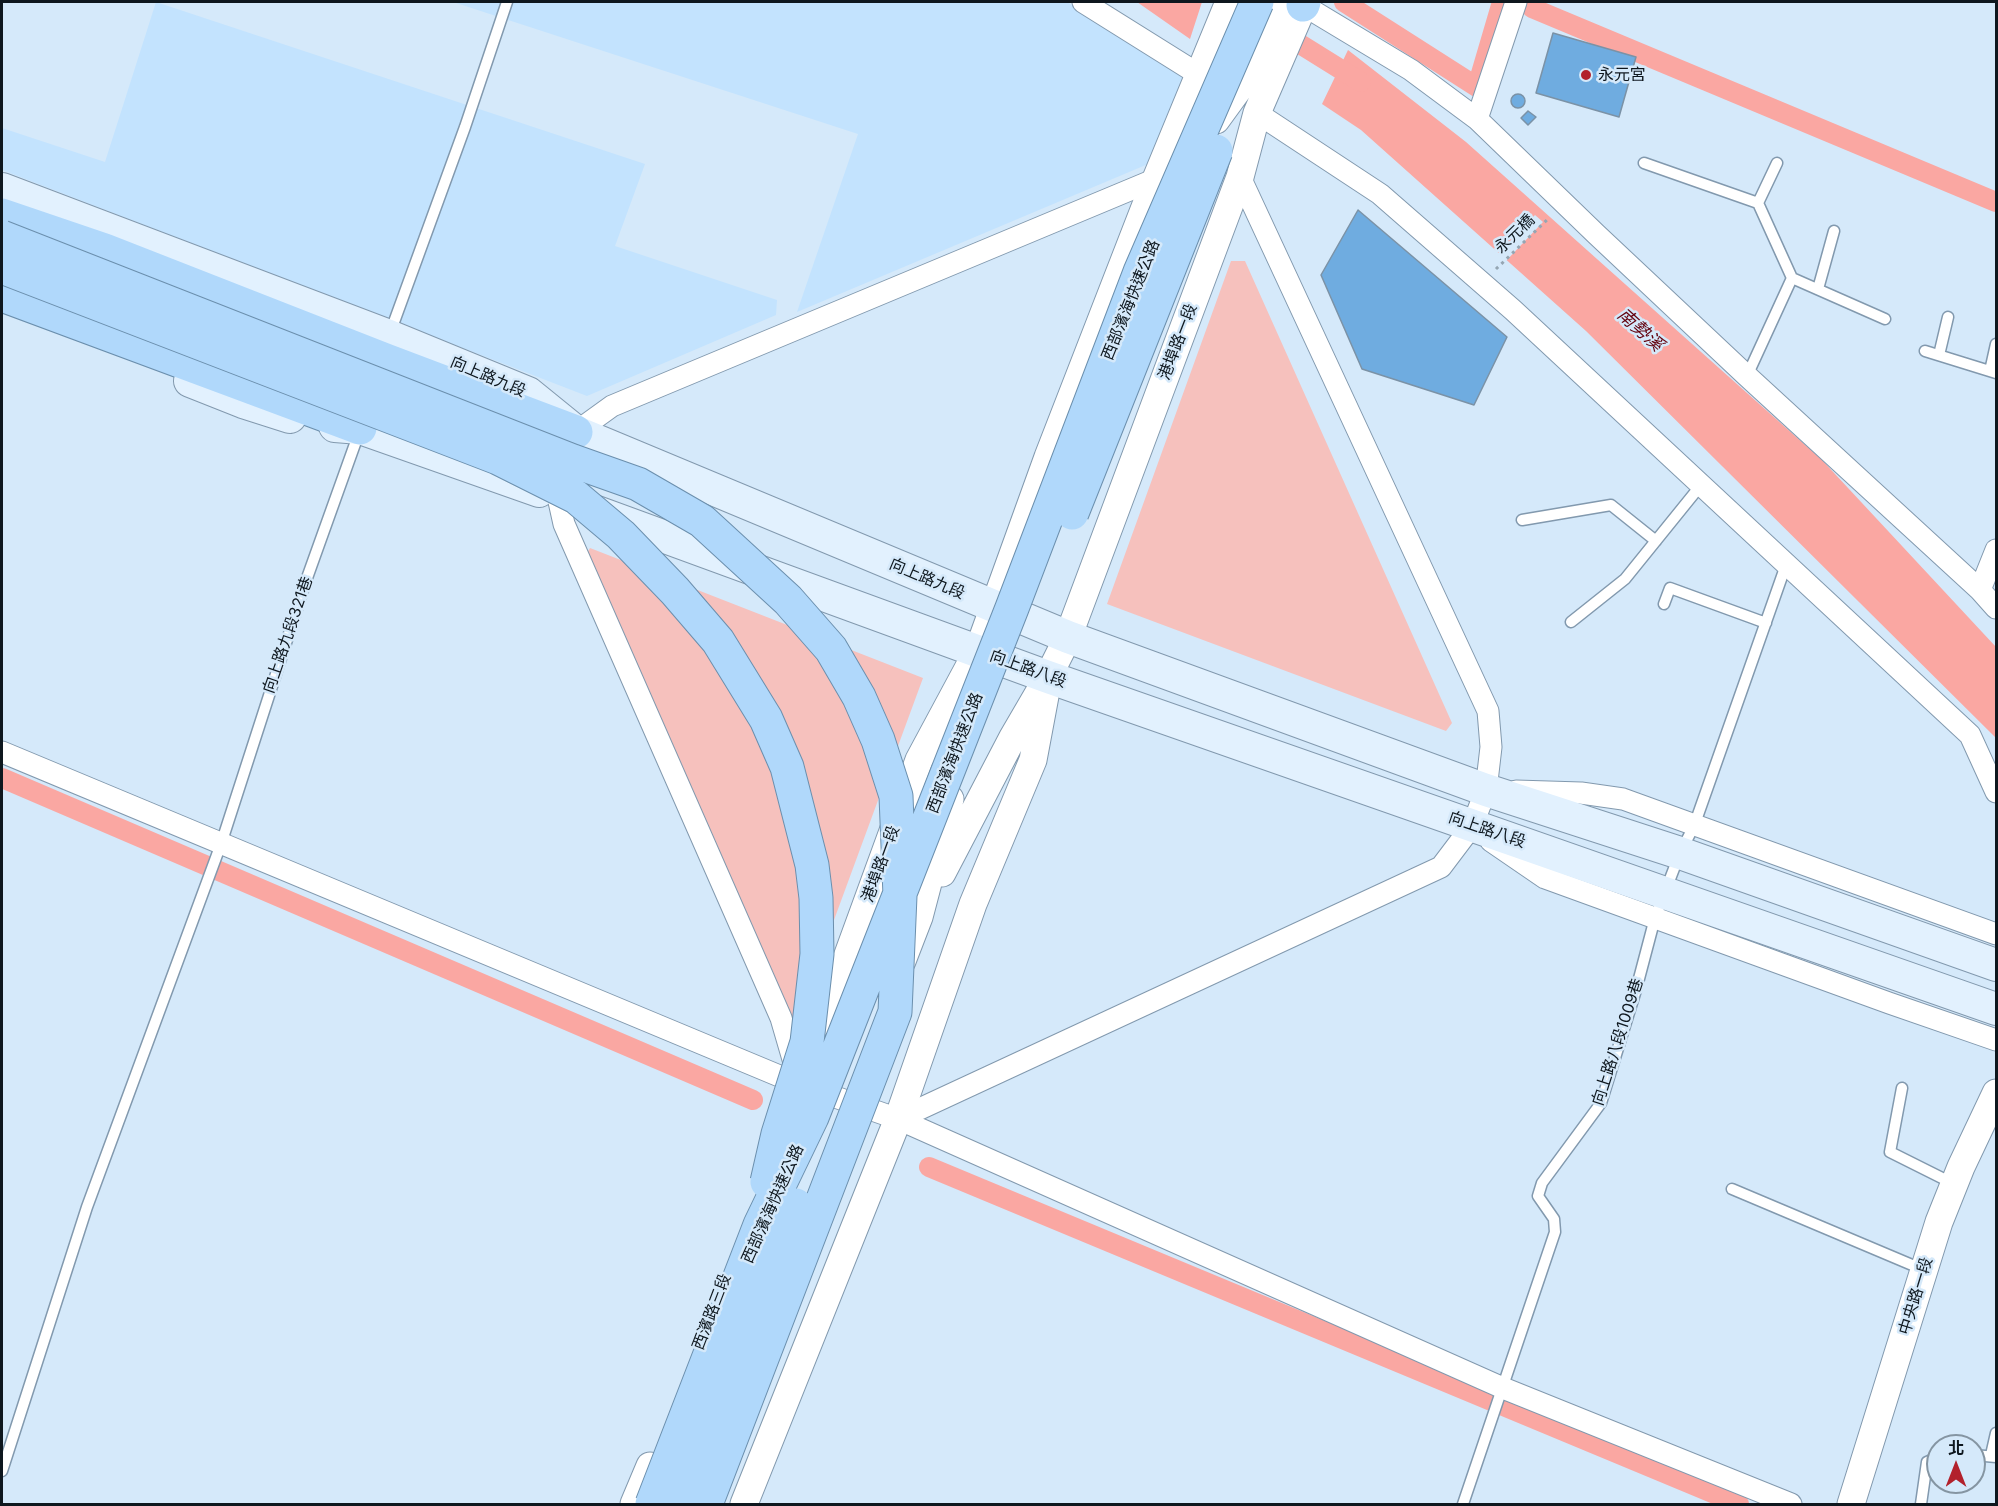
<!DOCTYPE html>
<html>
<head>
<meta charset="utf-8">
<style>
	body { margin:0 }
	#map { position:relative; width:1998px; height:1506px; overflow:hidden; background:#d5e9fa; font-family:Inter,"Noto Sans TC",sans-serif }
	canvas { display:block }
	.frame { position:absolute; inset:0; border:3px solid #0e171e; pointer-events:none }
	.north { position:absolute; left:1926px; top:1434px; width:60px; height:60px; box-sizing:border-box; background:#d5e9fa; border:2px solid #8595a2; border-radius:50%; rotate:0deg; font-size:16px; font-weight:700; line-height:24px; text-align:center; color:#0e171e }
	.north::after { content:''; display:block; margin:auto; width:21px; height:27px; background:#b2212c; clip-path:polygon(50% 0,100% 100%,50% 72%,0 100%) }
</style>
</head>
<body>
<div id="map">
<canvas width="1998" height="1506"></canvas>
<div class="frame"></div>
<div class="north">北</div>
</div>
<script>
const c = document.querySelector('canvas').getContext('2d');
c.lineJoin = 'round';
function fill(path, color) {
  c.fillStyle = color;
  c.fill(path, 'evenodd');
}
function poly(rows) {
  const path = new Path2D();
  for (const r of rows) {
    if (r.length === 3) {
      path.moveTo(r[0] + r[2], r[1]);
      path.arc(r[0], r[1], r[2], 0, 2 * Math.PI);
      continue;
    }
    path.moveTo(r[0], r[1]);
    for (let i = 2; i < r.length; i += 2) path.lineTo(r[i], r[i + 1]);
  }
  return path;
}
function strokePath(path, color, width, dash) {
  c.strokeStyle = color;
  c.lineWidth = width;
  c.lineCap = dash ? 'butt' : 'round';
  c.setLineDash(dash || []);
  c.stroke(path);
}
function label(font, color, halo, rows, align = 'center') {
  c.font = font + ' Inter,"Noto Sans TC",sans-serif';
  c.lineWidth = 5;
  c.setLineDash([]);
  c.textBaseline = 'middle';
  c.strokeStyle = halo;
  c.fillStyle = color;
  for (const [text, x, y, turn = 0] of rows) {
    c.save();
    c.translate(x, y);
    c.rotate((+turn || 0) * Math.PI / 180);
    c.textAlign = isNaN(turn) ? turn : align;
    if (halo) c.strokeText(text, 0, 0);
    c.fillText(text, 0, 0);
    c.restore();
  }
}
const built = poly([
	[156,2,645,164,615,246,777,300,776,315,587,396,2,170,2,128,105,162],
	[453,2,1067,2,1184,74,1160,159,797,312,858,134]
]);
const green = poly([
	[1231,261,1245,261,1452,723,1446,731,1107,604],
	[590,548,923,678,795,1026,787,1027,584,558]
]);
const water = poly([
	[1137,2,1202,2,1190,39],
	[1348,50,1466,142,1822,460,1996,647,1996,738,1586,331,1361,130,1322,104]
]);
const pier = poly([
	[1535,215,1543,222,1505,262,1497,255]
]);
const canal = poly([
	[1344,2,1477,87,1502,2],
	[1532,8,1996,202],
	[1279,31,1361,82],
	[2,778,753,1100],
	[929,1167,1739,1504]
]);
const building = poly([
	[1553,33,1636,57,1619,117,1536,93,1553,33],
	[1518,101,7],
	[1528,111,1536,117,1528,125,1521,118,1528,111],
	[1358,210,1507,337,1474,405,1362,369,1321,275,1358,210]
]);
const path = poly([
	[1496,269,1550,217]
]);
const service = poly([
	[1644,163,1758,203,1792,278,1885,319],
	[1758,203,1777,163],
	[1818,289,1834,231],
	[390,333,465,127,507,2],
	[1925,351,1996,373],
	[1939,355,1948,317],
	[1990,371,1996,344],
	[1747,376,1792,278],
	[1522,520,1611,505,1656,541],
	[1664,604,1670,588,1766,623],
	[1571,622,1625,579,1701,485],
	[1902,1088,1890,1152,1954,1184],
	[1732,1189,1924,1270],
	[1974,1455,1996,1457],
	[1991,1455,1996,1433],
	[2,1471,87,1207,221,844,307,578,360,430],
	[1463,1504,1555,1232,1554,1219,1538,1196,1542,1183,1601,1103,1636,990,1655,918,1680,853,1694,826,1786,565],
	[1921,1504,1927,1462,1938,1457]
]);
const minor = poly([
	[1083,2,1198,74],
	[1303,5,1411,70,1477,119,1596,234,1747,376,1980,590,1996,608],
	[1257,113,1380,194,1513,310,1970,735,1996,792],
	[1477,119,1516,2],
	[570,441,576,432,612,406,1156,179],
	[558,480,558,497,564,524,781,1018,797,1073],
	[1980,590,1996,550],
	[2,752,801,1085,898,1119,1503,1388,1791,1504],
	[1516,791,1581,793,1623,799,1996,934],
	[1491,841,1545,878,1889,1003,1996,1040],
	[898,1119,1441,867,1472,826,1486,790,1491,747,1488,711,1240,177]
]);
const tertiary = poly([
	[1216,120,1256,65,1282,2],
	[974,670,978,651,1048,457,1156,179,1229,2],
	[942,873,1013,737,1048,677,1068,637,1240,177,1257,113,1305,2],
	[902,961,919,917,950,799],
	[815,1045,919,760,977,652],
	[634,1504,650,1466],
	[744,1504,898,1119,973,904,1033,760,1045,696],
	[1851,1504,1939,1222,1961,1167,1996,1093]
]);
const secondary = poly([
	[2,189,389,336,528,393,576,432,1068,637,1486,790,1680,853,1996,965],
	[190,381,243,402,290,417],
	[335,426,360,428,539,491],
	[594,511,1048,677,1996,1009]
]);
const trunk = poly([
	[1303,5,1304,2],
	[2,215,105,250,386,360,576,432],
	[2,295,360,428]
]);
const trunkBridge = poly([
	[2,237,573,461,638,484,702,521,788,600,831,649,859,697,878,740,896,796,900,896,895,1012,706,1504],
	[2,267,498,458,576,497,621,535,675,591,718,641,766,719,787,767,812,865,816,898,817,954,807,1042,778,1134,767,1182],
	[1072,513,1216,151],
	[652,1504,760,1225,812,1117,1012,608,1140,272,1257,2],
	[678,1504,796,1205]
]);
const markers = [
	[1586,75,6,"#b2212c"]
];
const poiNames = [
	["永元宮",1598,75]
];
const streetNames = [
	["永元橋",1515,234,-44],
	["西部濱海快速公路",1131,300,-68],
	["港埠路一段",1178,342,-69],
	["向上路九段",488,377,23],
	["向上路九段",927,579,23],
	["向上路九段321巷",288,635,-71],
	["向上路八段",1028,669,20],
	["西部濱海快速公路",955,753,-69],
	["向上路八段",1487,830,19],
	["港埠路一段",881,864,-70],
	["向上路八段1009巷",1618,1042,-72],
	["西部濱海快速公路",773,1204,-66],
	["中央路一段",1916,1296,-73],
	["西濱路三段",712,1312,-69]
];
const waterNames = [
	["南勢溪",1640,330,42]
];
fill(built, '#c3e3fe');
fill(green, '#f6c1bd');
fill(water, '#faa7a2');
fill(pier, '#d5e9fa');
strokePath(canal, '#faa7a2', 20);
fill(building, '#6face0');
strokePath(building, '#7b92a6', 1.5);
strokePath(service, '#8299ae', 13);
strokePath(minor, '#8299ae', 23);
strokePath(tertiary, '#8299ae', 29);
strokePath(secondary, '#8299ae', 34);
strokePath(trunk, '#6b8fad', 35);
strokePath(path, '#95a6b3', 3, [3, 4.5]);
strokePath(service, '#fff', 10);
strokePath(minor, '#fff', 21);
strokePath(tertiary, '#fff', 27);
strokePath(secondary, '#e2f1fe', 32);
strokePath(trunk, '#b0d8fb', 33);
strokePath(trunkBridge, '#6b8fad', 35, []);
strokePath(trunkBridge, '#b0d8fb', 33);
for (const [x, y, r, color] of markers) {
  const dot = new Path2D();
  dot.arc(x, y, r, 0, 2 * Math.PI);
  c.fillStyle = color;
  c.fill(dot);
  strokePath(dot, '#d5e9fa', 2);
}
label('16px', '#0e171e', '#d5e9fa', poiNames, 'left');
label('16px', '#0e171e', '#d5e9fa', streetNames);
label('italic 18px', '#63000d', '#d5e9fa', waterNames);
</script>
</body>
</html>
